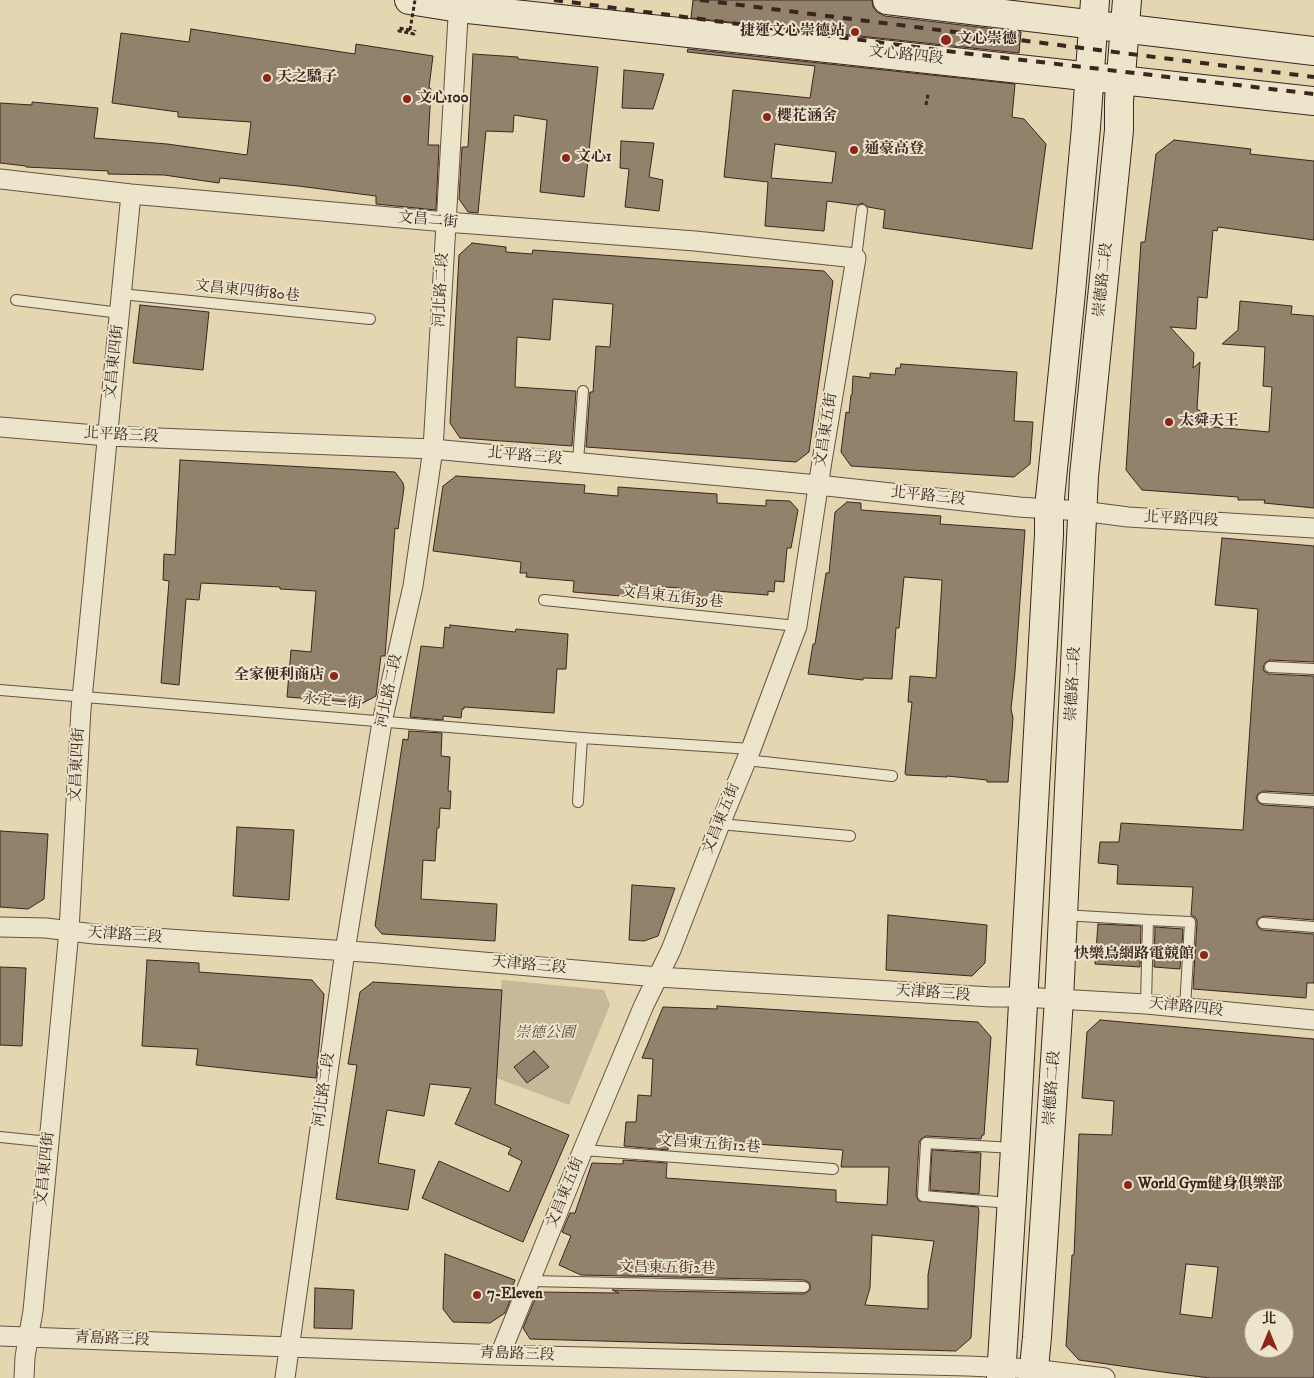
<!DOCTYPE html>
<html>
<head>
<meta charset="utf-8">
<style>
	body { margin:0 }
	#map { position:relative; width:1314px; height:1378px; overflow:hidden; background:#e3d6b1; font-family:"IM FELL DW Pica","Noto Serif TC",serif }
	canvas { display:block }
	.north { position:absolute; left:1244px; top:1308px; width:50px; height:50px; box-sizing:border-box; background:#ede4cc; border:1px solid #a59887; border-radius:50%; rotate:0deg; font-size:14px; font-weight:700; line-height:20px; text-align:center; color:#3a261f }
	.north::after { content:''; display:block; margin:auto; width:18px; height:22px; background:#8f2418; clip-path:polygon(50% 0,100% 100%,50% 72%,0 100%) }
</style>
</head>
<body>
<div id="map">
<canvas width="1314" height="1378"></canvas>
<div class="north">北</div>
</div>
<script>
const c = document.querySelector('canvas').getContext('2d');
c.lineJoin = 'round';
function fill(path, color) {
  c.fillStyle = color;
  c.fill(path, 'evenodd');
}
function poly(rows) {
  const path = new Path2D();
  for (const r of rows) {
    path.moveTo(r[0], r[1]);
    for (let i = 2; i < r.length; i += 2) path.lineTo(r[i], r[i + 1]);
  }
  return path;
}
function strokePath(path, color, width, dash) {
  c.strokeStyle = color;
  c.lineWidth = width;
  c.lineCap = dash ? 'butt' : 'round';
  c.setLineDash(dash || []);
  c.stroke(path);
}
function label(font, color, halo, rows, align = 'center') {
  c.font = font + ' "IM FELL DW Pica","Noto Serif TC",serif';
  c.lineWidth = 4;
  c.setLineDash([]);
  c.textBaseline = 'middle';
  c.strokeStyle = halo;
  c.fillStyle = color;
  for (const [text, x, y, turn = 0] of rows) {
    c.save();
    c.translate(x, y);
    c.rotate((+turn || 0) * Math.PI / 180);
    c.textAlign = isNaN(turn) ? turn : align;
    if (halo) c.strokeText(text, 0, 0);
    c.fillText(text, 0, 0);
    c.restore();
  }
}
const green = poly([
	[502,980,604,990,610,1005,569,1105,491,1076]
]);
const building = poly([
	[693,0,872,0,873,7,877,12,885,16,1021,32,1019,53,691,18,693,0],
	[191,29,355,54,356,44,433,56,429,87,431,89,428,145,439,145,436,210,376,204,376,196,298,186,220,178,219,183,164,175,108,174,108,171,26,167,26,166,0,163,0,103,32,105,32,102,98,108,94,138,167,144,247,155,251,122,178,117,178,112,112,103,121,33,189,42,191,29],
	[688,49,1015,84,1012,117,1024,119,1046,144,1032,249,883,228,885,210,868,207,862,203,857,205,827,201,824,231,765,226,768,182,724,177,733,90,810,98,815,66,687,52,688,49],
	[775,144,836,152,832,183,771,178,775,144],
	[473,54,518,57,518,59,598,67,584,197,540,192,547,120,514,115,513,132,486,131,478,213,468,212,459,199,462,147,468,147,473,54],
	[624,70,664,74,653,109,622,108,624,70],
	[1174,140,1251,149,1250,154,1314,161,1314,240,1218,227,1217,231,1213,230,1207,298,1198,297,1196,329,1170,327,1194,353,1193,368,1200,362,1197,409,1208,416,1214,427,1269,432,1272,387,1263,386,1265,347,1222,344,1238,330,1240,301,1292,306,1291,314,1314,316,1314,508,1264,503,1265,500,1238,500,1238,497,1142,490,1126,470,1141,242,1145,242,1156,154,1174,140],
	[621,141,654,143,649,177,663,180,659,211,625,207,629,169,620,168,621,141],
	[472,243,506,247,506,252,532,254,533,250,824,271,833,281,809,452,796,462,586,447,590,392,593,392,596,346,610,347,613,304,553,299,550,340,517,337,515,387,576,391,572,446,460,438,450,423,459,255,472,243],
	[140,305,209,312,203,370,133,363,140,305],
	[901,364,1017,372,1014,421,1033,422,1030,464,1014,477,851,466,841,452,846,412,849,413,851,395,852,395,853,376,870,378,870,373,895,375,896,368,900,368,901,364],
	[180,460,395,472,403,483,404,488,398,529,395,528,385,656,381,656,376,696,363,703,287,697,291,650,311,652,316,591,280,589,280,587,201,583,199,600,186,599,179,685,161,683,169,581,163,580,164,554,175,555,180,460],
	[456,476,585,485,584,493,618,496,618,487,717,494,717,503,766,506,766,500,790,501,798,510,791,548,787,548,784,582,775,581,774,592,768,591,768,595,715,591,708,602,678,600,679,588,634,585,633,597,573,592,574,581,526,577,527,573,520,573,521,562,433,551,443,486,456,476],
	[847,502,861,503,861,510,941,516,940,524,1025,530,1015,672,1011,709,1013,718,1008,782,987,782,987,780,947,776,947,777,906,775,905,773,912,702,908,702,910,676,936,678,942,580,904,577,899,628,896,628,892,679,863,678,863,680,808,674,813,644,815,644,826,573,829,573,835,512,847,502],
	[1222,538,1314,546,1314,662,1270,660,1265,663,1263,667,1264,671,1269,674,1314,676,1314,794,1263,791,1258,794,1256,798,1259,803,1263,805,1314,808,1314,920,1264,916,1258,919,1256,923,1259,928,1262,930,1314,934,1314,983,1307,983,1306,998,1193,989,1197,922,1196,918,1191,915,1193,887,1117,884,1118,865,1098,863,1100,842,1119,842,1121,823,1243,830,1258,609,1215,605,1222,538],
	[450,625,515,632,516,629,568,634,566,669,557,669,554,713,464,707,464,709,462,709,461,718,443,716,443,720,410,717,421,646,443,648,445,627,450,628,450,625],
	[409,731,442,733,441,756,450,757,448,791,451,791,450,809,440,808,439,828,437,828,435,861,423,860,421,899,497,904,495,941,382,934,375,926,403,739,408,740,409,731],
	[237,827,294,830,289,900,233,896,237,827],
	[0,831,48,834,44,899,28,909,0,907,0,831],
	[632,885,675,888,658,936,644,941,629,940,632,885],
	[888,915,987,925,985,963,972,976,886,970,888,915],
	[1098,924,1141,926,1140,967,1095,964,1098,924],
	[1155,927,1183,929,1180,969,1154,967,1155,927],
	[147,960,199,963,199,972,312,980,324,994,316,1078,196,1065,198,1049,142,1046,147,960],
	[0,967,26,968,22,1046,0,1045,0,967],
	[373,982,502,990,495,1104,569,1135,523,1242,422,1198,439,1161,509,1192,522,1161,508,1154,511,1148,455,1124,471,1088,430,1084,424,1116,387,1110,378,1163,415,1170,408,1210,336,1199,357,1065,348,1064,360,992,373,982],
	[717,1006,978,1022,991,1037,984,1135,982,1135,981,1139,926,1136,921,1139,919,1143,916,1196,919,1201,978,1207,979,1211,971,1338,956,1351,530,1339,523,1328,538,1292,619,1293,612,1290,804,1294,810,1290,810,1283,804,1280,581,1275,559,1265,571,1236,562,1232,570,1213,575,1213,592,1163,623,1164,623,1160,667,1163,666,1178,836,1190,836,1202,887,1205,889,1167,841,1167,843,1150,668,1138,668,1150,624,1146,626,1122,636,1122,638,1095,651,1096,653,1059,642,1058,663,1007,717,1009,717,1006],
	[872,1235,934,1241,928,1275,928,1309,865,1305,870,1288,872,1235],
	[1100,1020,1314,1039,1314,1378,1210,1378,1170,1373,1079,1360,1066,1346,1072,1255,1074,1255,1079,1134,1112,1135,1114,1101,1082,1098,1087,1032,1100,1020],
	[1186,1264,1218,1267,1212,1318,1180,1314,1186,1264],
	[1254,1318,1284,1318,1284,1348,1254,1348,1254,1318],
	[534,1051,549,1067,527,1083,514,1067,534,1051],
	[932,1150,981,1153,979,1194,930,1190,932,1150],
	[445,1254,515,1280,511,1291,514,1291,505,1313,490,1323,453,1322,443,1309,445,1254],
	[315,1288,354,1290,352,1329,314,1328,315,1288]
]);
const path = poly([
	[410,30,399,28,399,31,414,34,415,30],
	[926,105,928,94]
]);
const lane = poly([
	[856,258,862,210],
	[121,294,370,319],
	[16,300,120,313],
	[578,462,583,391],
	[544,600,797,626],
	[1270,667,1314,669],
	[0,690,582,738,751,749],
	[746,760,892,776],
	[1263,798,1314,801],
	[578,802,582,738],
	[720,824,850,836],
	[1063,915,1148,920,1146,1004],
	[1148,920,1190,922,1185,1008],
	[1263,923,1314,927],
	[0,1137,49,1142],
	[583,1150,833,1169],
	[1010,1203,923,1196,926,1143,1014,1148],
	[530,1281,804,1287]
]);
const street = poly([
	[0,179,131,194,446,222,695,241,856,258,822,461,797,626,751,749,720,824,671,950,644,1005,583,1150,500,1355],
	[0,427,108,436,433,449,818,485,1019,507,1082,511,1128,517,1314,528],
	[0,927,46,928,94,934,378,953,658,977,991,997,1022,997,1146,1004,1314,1020],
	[0,1336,500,1355,968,1366,1033,1369,1105,1378],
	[24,1378,25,1357,33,1311,69,931,81,709,131,194],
	[285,1378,345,951,382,722,413,586,433,449,459,0]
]);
const secondary = poly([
	[409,0,459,8,1314,101],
	[887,0,1314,51],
	[1001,1378,1015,1148,1049,534,1049,508,1071,292,1086,127,1095,0],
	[1033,1378,1037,1337,1059,999,1084,476,1119,130,1119,101,1127,0]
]);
const rail = poly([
	[554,0,946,51,1314,94],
	[700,0,1314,77]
]);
const pathBridge = poly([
	[410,30,415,0]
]);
const markers = [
	[855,32,5,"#8f2418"],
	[946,40,6,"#8f2418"],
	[267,78,5,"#8f2418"],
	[407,99,5,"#8f2418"],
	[767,117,5,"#8f2418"],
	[854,150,5,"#8f2418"],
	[566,158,5,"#8f2418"],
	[1169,422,5,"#8f2418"],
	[334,676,5,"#8f2418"],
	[1204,955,5,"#8f2418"],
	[1128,1185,5,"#8f2418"],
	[477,1295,5,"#8f2418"]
];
const poiNames = [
	["捷運文心崇德站",845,32,"right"],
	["文心崇德",957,40],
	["天之驕子",277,78],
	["文心100",417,99],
	["櫻花涵舍",777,117],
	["通豪高登",864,150],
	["文心1",576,158],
	["太舜天王",1179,422],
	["全家便利商店",324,676,"right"],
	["快樂鳥網路電競館",1194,955,"right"],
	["World Gym健身俱樂部",1138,1185],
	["7-Eleven",487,1295]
];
const streetNames = [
	["文心路四段",906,56,6],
	["文昌二街",428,221,5],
	["崇德路二段",1104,280,-84],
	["河北路二段",442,290,-87],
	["文昌東四街80巷",247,292,6],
	["文昌東四街",115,362,-84],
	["文昌東五街",827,430,-81],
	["北平路三段",121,436,3],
	["北平路三段",525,457,5],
	["北平路三段",928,497,6],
	["北平路四段",1181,520,3],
	["文昌東五街39巷",672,598,6],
	["崇德路二段",1074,684,-87],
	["河北路二段",390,691,-78],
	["永定二街",332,702,5],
	["文昌東四街",78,765,-87],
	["文昌東五街",722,819,-68],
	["天津路三段",125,936,4],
	["天津路三段",529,966,5],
	["天津路三段",933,994,4],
	["天津路四段",1186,1008,6],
	["崇德路二段",1053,1088,-86],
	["河北路二段",325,1090,-82],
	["文昌東五街12巷",709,1145,4],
	["文昌東四街",46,1169,-84],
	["文昌東五街",566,1193,-68],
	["文昌東五街2巷",667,1269,1],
	["青島路三段",112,1340,2],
	["青島路三段",517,1355,2]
];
const parkNames = [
	["崇德公園",545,1034]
];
fill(green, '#c6b898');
fill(building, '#92826b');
strokePath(building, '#3a261f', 1);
strokePath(lane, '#645244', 12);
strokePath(street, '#645244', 21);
strokePath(secondary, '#3a261f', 30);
strokePath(path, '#3a261f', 3, [4, 2.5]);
strokePath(lane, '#ede4cc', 10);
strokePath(street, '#ede4cc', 19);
strokePath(secondary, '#ede4cc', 28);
strokePath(rail, '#3a261f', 4, [9, 9]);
strokePath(pathBridge, '#3a261f', 3, [4, 2.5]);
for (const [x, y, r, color] of markers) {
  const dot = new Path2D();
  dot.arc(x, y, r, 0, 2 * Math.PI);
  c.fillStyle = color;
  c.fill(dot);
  strokePath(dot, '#ede4cc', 2);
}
label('bold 15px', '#3a261f', '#ede4cc', poiNames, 'left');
label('15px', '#3a261f', '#ede4cc', streetNames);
label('italic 15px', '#5d4a3d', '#ede4cc', parkNames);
</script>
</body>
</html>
